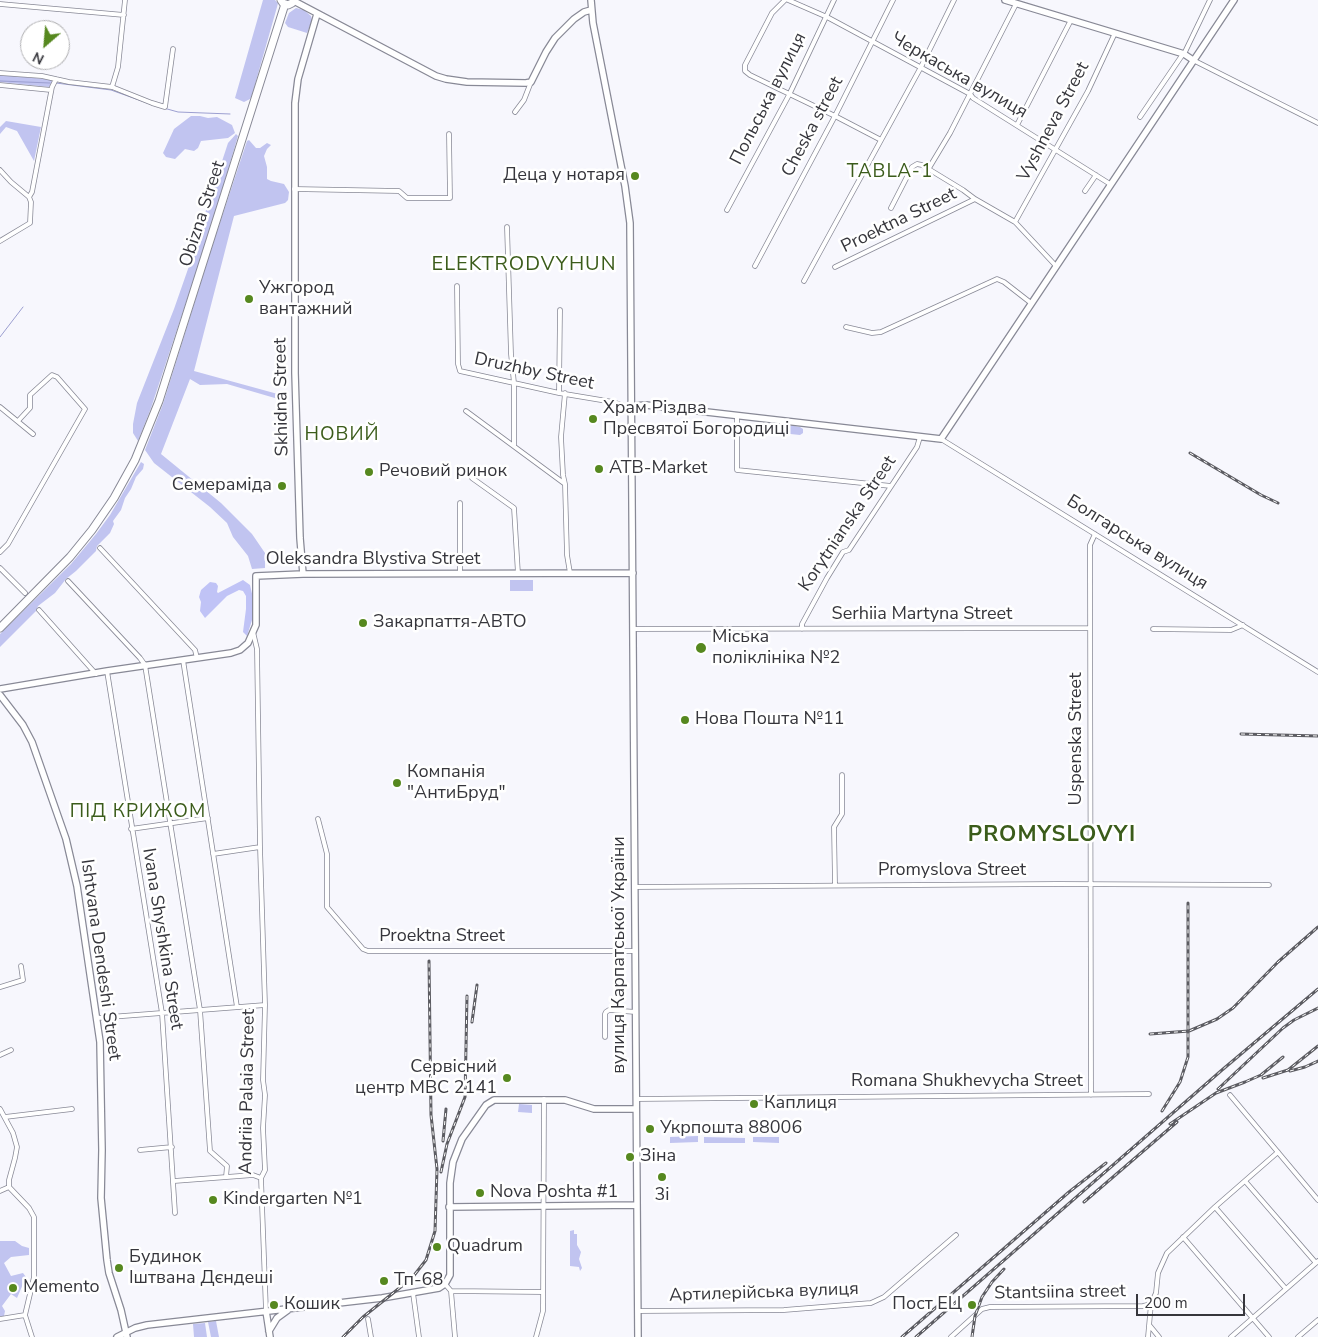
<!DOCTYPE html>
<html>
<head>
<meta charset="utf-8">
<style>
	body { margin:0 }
	#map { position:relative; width:1318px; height:1337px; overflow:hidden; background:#f7f7fd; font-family:"Nunito Sans",sans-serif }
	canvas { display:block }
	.north { position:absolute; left:20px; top:20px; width:50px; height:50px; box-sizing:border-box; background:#fff; border:1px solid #afafb1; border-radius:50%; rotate:207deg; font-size:14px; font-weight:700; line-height:20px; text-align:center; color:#36363c }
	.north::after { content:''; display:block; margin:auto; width:18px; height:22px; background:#56881f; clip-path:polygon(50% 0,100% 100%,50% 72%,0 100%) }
	.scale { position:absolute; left:1136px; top:1294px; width:109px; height:22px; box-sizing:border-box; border:2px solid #36363c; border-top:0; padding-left:6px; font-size:15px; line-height:18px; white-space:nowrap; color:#36363c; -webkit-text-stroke:4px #fff; paint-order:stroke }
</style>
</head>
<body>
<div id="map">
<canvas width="1318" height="1337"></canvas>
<div class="north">N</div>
<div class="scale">200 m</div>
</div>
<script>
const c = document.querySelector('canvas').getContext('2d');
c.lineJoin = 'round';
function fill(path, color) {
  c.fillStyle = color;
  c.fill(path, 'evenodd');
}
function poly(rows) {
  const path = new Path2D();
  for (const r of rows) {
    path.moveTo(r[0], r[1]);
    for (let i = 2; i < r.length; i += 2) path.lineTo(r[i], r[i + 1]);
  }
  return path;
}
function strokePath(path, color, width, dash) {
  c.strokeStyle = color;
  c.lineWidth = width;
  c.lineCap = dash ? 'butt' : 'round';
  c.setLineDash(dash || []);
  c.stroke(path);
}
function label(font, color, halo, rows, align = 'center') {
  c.font = font + ' "Nunito Sans",sans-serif';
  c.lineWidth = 5;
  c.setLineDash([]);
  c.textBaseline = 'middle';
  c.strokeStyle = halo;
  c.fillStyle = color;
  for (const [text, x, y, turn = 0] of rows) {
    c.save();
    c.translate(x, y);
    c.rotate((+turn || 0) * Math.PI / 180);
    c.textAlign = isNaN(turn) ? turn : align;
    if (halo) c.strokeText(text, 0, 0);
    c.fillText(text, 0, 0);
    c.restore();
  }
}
const green = poly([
	[263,0,275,0,278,3,277,7,252,95,250,99,244,102,235,98],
	[296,8,304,10,311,16,312,20,307,33,288,27,285,23,289,13],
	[0,74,35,78,53,80,49,87,0,82],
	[191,116,200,116,208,118,217,117,232,125,235,133,228,138,201,141,198,148,194,151,185,149,175,159,166,157,163,153,174,129],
	[6,121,41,127,34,161,17,131,6,127,0,134,0,127],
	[236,134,238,136,212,224,151,408,138,441,133,433,133,424,137,403,174,309,202,229,206,210,228,143],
	[249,140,256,148,260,148,267,143,271,145,267,149,264,156,267,167,267,179,271,181,284,184,289,192,288,200,285,203,234,216,194,371,285,396,285,401,227,384,200,385,190,379,161,454,221,503,252,534,265,553,265,568,252,569,248,556,233,537,227,523,210,507,154,463,145,450,163,404,210,253,247,141],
	[782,424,800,427,803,429,803,433,800,435,781,433,779,430,779,427],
	[141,462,144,464,143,469,136,477,131,489,125,498,121,510,113,521,114,524,110,533,97,546,96,551,76,571,66,579,55,593,38,606,36,611,0,647,0,634,71,564,96,534,110,515],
	[510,580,533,580,533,591,510,591],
	[519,1104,532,1105,532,1113,518,1112],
	[698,1136,698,1142,670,1143,670,1137],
	[704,1137,745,1138,745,1143,704,1143],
	[753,1137,779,1137,779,1143,753,1142],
	[574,1230,574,1234,577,1234,577,1245,581,1252,579,1259,582,1268,580,1271,579,1267,570,1266,570,1231],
	[0,1241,15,1241,22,1246,29,1248,29,1255,11,1257,4,1263,11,1276,23,1273,26,1277,17,1298,11,1294,2,1306,5,1311,4,1316,0,1316],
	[216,1321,219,1337,211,1337,208,1322],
	[205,1323,207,1337,194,1337,193,1324]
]);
const forest = poly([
	[243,580,250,585,253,598,252,620,247,636,243,632,246,609,246,596,243,591,239,590,227,596,205,618,200,611,201,602,199,597,201,590,210,582,216,583,218,586,217,592,218,593]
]);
const stream = poly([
	[0,81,50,83],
	[56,83,111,90,150,104],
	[153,105,178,112,230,114],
	[0,337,23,307]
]);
const street = poly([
	[785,0,772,13,745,65,745,71,750,75,835,116,881,140],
	[788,0,827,17,970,94,973,98,1110,184],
	[0,4,124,15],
	[1184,54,1210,0],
	[1193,60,1318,123],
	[0,73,42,76,69,82,112,87,152,103,165,107,173,49],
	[0,85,51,90],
	[112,87,118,67,125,0],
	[515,112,524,100,531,82],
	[1140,117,1183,54],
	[1017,125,1071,20],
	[929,168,950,133,1016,4],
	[0,170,11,182,29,197],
	[294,189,399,191,407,198,450,198,449,134],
	[1085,191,1096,175],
	[29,197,32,192,52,87,56,79],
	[891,208,912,167,917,164,922,165,963,190,975,199,1015,222,1056,266],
	[727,210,789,95,834,0],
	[1015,222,1088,91,1115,33],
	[507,227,511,354,514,383,514,446],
	[0,241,30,223,31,202,29,197],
	[755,266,835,116,893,0],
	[835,267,975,199],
	[804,281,921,67,954,0],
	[457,286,458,364,460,371,559,393,613,402,628,407,632,406],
	[846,327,872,333,881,332,997,279,1004,282,1031,303],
	[559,393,560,310],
	[565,393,561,437,563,475,565,484],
	[0,407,33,434],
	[466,411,565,484,567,555,570,573],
	[737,416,737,470,891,486],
	[941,439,1318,672],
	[472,478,514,508,518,574],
	[460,503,460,574],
	[100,548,195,650,197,658],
	[0,552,8,544,85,409,57,377,52,375,30,395,30,408,18,421],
	[0,568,25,593],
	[68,581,140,658,145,665,200,1010,210,1151,227,1166,226,1177],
	[39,610,96,674],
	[633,629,1090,628],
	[802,629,802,624,827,578,843,552,849,550,917,447,920,437],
	[1153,629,1231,630,1243,625],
	[253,632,257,649,260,847,265,1005,263,1080,265,1095,263,1128,265,1170,261,1178,266,1311],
	[183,660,237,1007],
	[107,671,162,1013,175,1213],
	[318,819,327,854,327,907,363,949,368,951,635,951],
	[131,829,208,818],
	[213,854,260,847],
	[835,885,834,827,842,814,842,775],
	[635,887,1058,884,1269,885],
	[0,987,23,980,21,966],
	[97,1018,265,1005],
	[605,1037,605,1014,606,1012,609,1010,636,1012],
	[0,1055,11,1050],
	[1091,1095,1090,571,1090,545,1095,534],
	[1230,1095,1318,1200],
	[636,1099,1149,1094],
	[0,1109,13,1133,17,1147,15,1158,9,1180,9,1187,29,1208,34,1217,34,1277,25,1315,32,1337],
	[5,1117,72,1109],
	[140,1150,172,1147],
	[174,1181,253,1175,261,1178],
	[1245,1181,1316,1263],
	[0,1191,9,1187],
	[1215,1207,1286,1289],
	[1183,1237,1269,1337],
	[445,1284,451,1291,455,1337],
	[451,1291,543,1292],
	[413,1293,419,1337],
	[638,1311,784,1310,871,1303,884,1297,956,1235],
	[0,1319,25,1315],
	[368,1319,371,1337],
	[1150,1326,1159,1337],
	[536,1337,543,1311,544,1099],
	[951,1337,982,1309,990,1307,1143,1306,1151,1304],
	[1148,1337,1151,1304,1156,1293,1158,1273,1167,1253,1215,1207,1278,1152],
	[1231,1337,1318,1261],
	[1298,1337,1318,1320]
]);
const secondary = poly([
	[591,0,593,23,625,186,630,223,638,1337],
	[1005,0,1184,54,1193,60],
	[294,1,436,76,446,79,467,82,526,83,531,82,546,52,555,38,574,19,584,12,591,10],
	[632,406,646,405,941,439,1234,0],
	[303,574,300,538,295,373,295,103,298,79,317,14],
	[0,689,107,671,231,653,240,650,248,643,256,625,256,576,303,574,633,573],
	[0,695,23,725,32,742,66,839,77,886,100,1042,102,1150,101,1198,107,1260,109,1273,121,1310,127,1337],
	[449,1207,637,1205],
	[266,1311,270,1337],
	[269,1331,277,1318,288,1310],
	[117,1337,135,1328,147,1325,382,1298,439,1288,445,1284,450,1275,450,1183,453,1162,462,1139,486,1105,494,1100,565,1100,594,1109,636,1109]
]);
const highway = poly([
	[281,0,283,3,288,5,292,3,294,0],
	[0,628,70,557,92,530,114,498,135,460,159,401,285,4]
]);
const rail = poly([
	[1190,453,1261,495,1278,503],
	[1241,734,1318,736],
	[472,1022,477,985],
	[1150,1034,1189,1031,1217,1019,1233,1008,1278,962,1318,927],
	[1290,1071,1305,1067,1318,1061],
	[1263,1078,1288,1070,1318,1046],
	[1218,1089,1283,1028,1294,1020,1318,1008],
	[1162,1111,1180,1082,1188,1057,1188,903],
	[1170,1124,1216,1093,1245,1082,1261,1075,1283,1057],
	[443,1141,446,1109],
	[441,1172,447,1144,465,1097,467,996],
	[1084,1202,1177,1122],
	[343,1337,363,1317,412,1278,426,1260,435,1231,437,1169,431,1115,429,961],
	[902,1337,1069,1192,1106,1163],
	[916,1337,1222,1070,1318,989],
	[972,1337,975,1316,982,1297,992,1282,1004,1269]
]);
const markers = [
	[635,176,5,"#56881f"],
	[249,299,5,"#56881f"],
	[593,419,5,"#56881f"],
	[599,469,5,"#56881f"],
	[369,472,5,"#56881f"],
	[282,486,5,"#56881f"],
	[363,623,5,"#56881f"],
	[701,648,6,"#56881f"],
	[685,720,5,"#56881f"],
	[397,783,5,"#56881f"],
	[507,1078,5,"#56881f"],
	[754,1104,5,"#56881f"],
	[650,1129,5,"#56881f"],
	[630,1157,5,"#56881f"],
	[662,1177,5,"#56881f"],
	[480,1193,5,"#56881f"],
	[213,1200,5,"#56881f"],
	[437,1247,5,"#56881f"],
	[119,1268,5,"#56881f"],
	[384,1281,5,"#56881f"],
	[13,1288,5,"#56881f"],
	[274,1305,5,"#56881f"],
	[972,1305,5,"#56881f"]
];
const streetNames = [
	["Черкаська вулиця",959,76,30],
	["Польська вулиця",769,99,-63],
	["Vyshneva Street",1054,122,-62],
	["Cheska street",813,127,-62],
	["Obizna Street",203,214,-72],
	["Proektna Street",899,221,-26],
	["Druzhby Street",534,372,12],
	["Skhidna Street",282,397,-91],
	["Korytnianska Street",848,524,-56],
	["Болгарська вулиця",1137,543,32],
	["Oleksandra Blystiva Street",373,560],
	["Serhiia Martyna Street",922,615],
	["Uspenska Street",1077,739,-90],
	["Promyslova Street",952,871],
	["Proektna Street",442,937],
	["Ivana Shyshkina Street",162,939,81],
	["вулиця Карпатської України",620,955,-90],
	["Ishtvana Dendeshi Street",100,960,82],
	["Romana Shukhevycha Street",967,1082],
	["Andriia Palaia Street",248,1092,-89],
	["Артилерійська вулиця",764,1293,-2],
	["Stantsiina street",1060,1293,-1]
];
const poiNames = [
	["Деца у нотаря",625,176,"right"],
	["Ужгород",259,289],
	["вантажний",259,310],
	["Храм Різдва",603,409],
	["Пресвятої Богородиці",603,430],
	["ATB-Market",609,469],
	["Речовий ринок",379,472],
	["Семераміда",272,486,"right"],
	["Закарпаття-АВТО",373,623],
	["Міська",712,638],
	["поліклініка №2",712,659],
	["Нова Пошта №11",695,720],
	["Компанія",407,773],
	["\"АнтиБруд\"",407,794],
	["Сервісний",497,1068,"right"],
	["центр МВС 2141",497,1089,"right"],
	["Каплиця",764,1104],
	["Укрпошта 88006",660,1129],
	["Зіна",640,1157],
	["Nova Poshta #1",490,1193],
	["3i",662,1196,"center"],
	["Kindergarten №1",223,1200],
	["Quadrum",447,1247],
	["Будинок",129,1258],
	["Іштвана Дєндеші",129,1279],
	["Тп-68",394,1281],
	["Memento",23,1288],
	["Кошик",284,1305],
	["Пост ЕЦ",962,1305,"right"]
];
const neighbourhoodNames = [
	["TABLA-1",890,172],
	["НОВИЙ",342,435],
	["ПІД КРИЖОМ",138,812]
];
const quarterNames = [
	["ELEKTRODVYHUN",524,265]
];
const districtNames = [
	["PROMYSLOVYI",1052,836]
];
fill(green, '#c1c4f0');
fill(forest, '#c0c3f6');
strokePath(stream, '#9c9fd0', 1);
strokePath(street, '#888996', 5.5);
strokePath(secondary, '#888996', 8);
strokePath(highway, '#888996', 9);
strokePath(street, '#fff', 4);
strokePath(secondary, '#fff', 5.5);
strokePath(highway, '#fff', 7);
strokePath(rail, '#5c5c62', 3);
strokePath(rail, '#fff', 1, [4]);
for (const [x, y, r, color] of markers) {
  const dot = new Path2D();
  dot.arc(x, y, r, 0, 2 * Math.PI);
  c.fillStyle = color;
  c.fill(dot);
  strokePath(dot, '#fff', 2);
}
label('18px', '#36363c', '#fff', streetNames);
label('18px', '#36363c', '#fff', poiNames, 'left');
c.letterSpacing = '1px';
label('19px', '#3b5c1b', '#fff', neighbourhoodNames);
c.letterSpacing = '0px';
c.letterSpacing = '1px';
label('20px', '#3b5c1b', '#fff', quarterNames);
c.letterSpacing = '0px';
c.letterSpacing = '1px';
label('bold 22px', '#3b5c1b', '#fff', districtNames);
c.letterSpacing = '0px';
</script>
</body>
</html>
